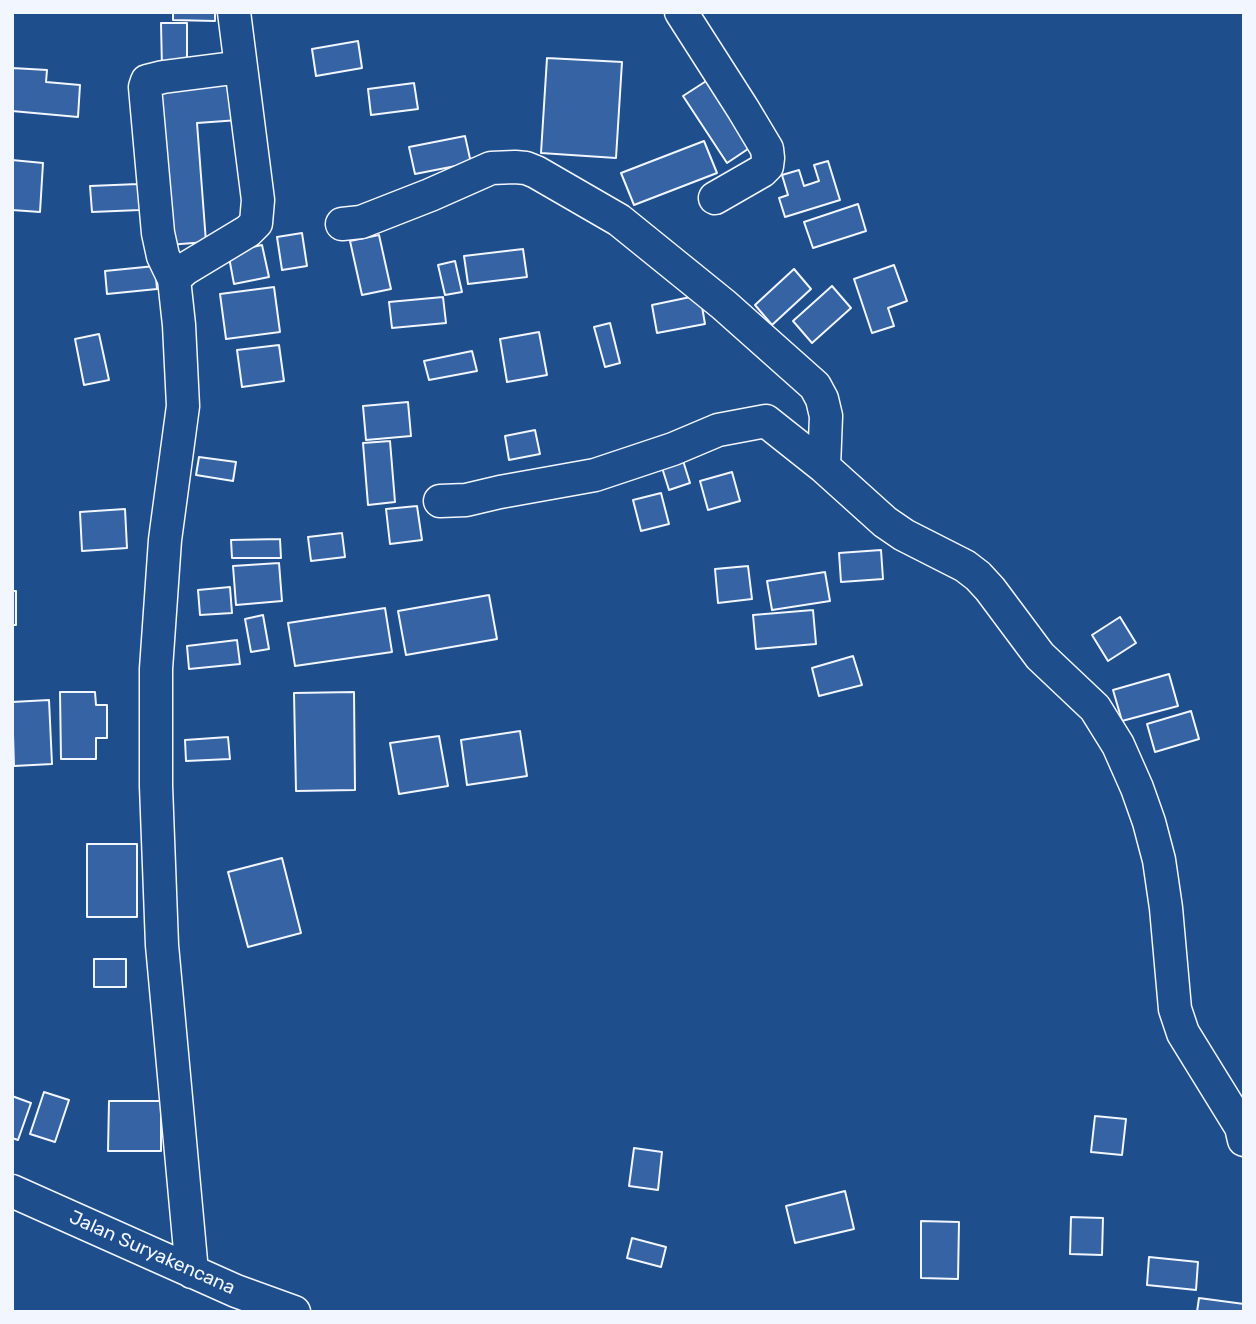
<!DOCTYPE html>
<html>
<head>
<meta charset="utf-8">
<style>
	body { margin:0 }
	#map { position:relative; width:1256px; height:1324px; overflow:hidden; background:#1f4e8c; font-family:Rubik,sans-serif }
	canvas { display:block }
	.frame { position:absolute; inset:0; border:14px solid #f2f6ff; pointer-events:none }
</style>
</head>
<body>
<div id="map">
<canvas width="1256" height="1324"></canvas>
<div class="frame"></div>
</div>
<script>
const c = document.querySelector('canvas').getContext('2d');
c.lineJoin = 'round';
function fill(path, color) {
  c.fillStyle = color;
  c.fill(path, 'evenodd');
}
function poly(rows) {
  const path = new Path2D();
  for (const r of rows) {
    path.moveTo(r[0], r[1]);
    for (let i = 2; i < r.length; i += 2) path.lineTo(r[i], r[i + 1]);
  }
  return path;
}
function strokePath(path, color, width, dash) {
  c.strokeStyle = color;
  c.lineWidth = width;
  c.lineCap = dash ? 'butt' : 'round';
  c.setLineDash(dash || []);
  c.stroke(path);
}
function label(font, color, halo, rows, align = 'center') {
  c.font = font + ' Rubik,sans-serif';
  c.lineWidth = 5;
  c.setLineDash([]);
  c.textBaseline = 'middle';
  c.strokeStyle = halo;
  c.fillStyle = color;
  for (const [text, x, y, turn = 0] of rows) {
    c.save();
    c.translate(x, y);
    c.rotate((+turn || 0) * Math.PI / 180);
    c.textAlign = isNaN(turn) ? turn : align;
    if (halo) c.strokeText(text, 0, 0);
    c.fillText(text, 0, 0);
    c.restore();
  }
}
const building = poly([
	[173,12,215,12,215,21,173,20,173,12],
	[161,23,187,23,187,69,162,69,161,23],
	[358,41,362,68,316,76,312,49,358,41],
	[547,58,622,62,616,158,541,153,547,58],
	[12,68,47,70,46,82,80,85,78,117,12,111,12,68],
	[714,76,757,143,727,163,683,96,714,76],
	[236,78,239,120,197,123,206,242,168,245,156,84,236,78],
	[414,83,418,109,371,115,368,89,414,83],
	[465,136,471,163,415,174,409,147,465,136],
	[704,141,717,173,634,205,621,173,704,141],
	[12,160,43,163,40,212,12,210,12,160],
	[828,161,840,200,785,217,779,198,788,195,782,175,799,170,804,186,819,181,814,165,828,161],
	[138,184,140,210,92,212,90,186,138,184],
	[858,204,866,231,813,248,804,222,858,204],
	[302,233,307,266,282,270,277,237,302,233],
	[379,235,391,289,362,295,350,241,379,235],
	[262,245,269,277,234,284,228,252,262,245],
	[523,249,527,277,468,284,464,256,523,249],
	[455,261,462,292,445,295,438,265,455,261],
	[894,265,907,301,888,308,894,326,872,333,854,279,894,265],
	[155,266,157,289,107,294,105,271,155,266],
	[794,269,811,289,772,325,755,305,794,269],
	[832,286,851,308,812,343,793,321,832,286],
	[274,287,280,332,226,339,220,294,274,287],
	[700,295,705,324,657,333,652,305,700,295],
	[443,297,446,323,392,328,389,302,443,297],
	[610,323,620,363,605,367,594,327,610,323],
	[539,332,547,375,507,382,500,339,539,332],
	[99,334,109,380,84,385,75,339,99,334],
	[279,345,284,381,242,387,237,350,279,345],
	[472,351,477,371,429,380,424,361,472,351],
	[408,402,411,436,366,440,363,406,408,402],
	[535,430,540,454,509,460,505,436,535,430],
	[390,441,395,502,368,505,363,443,390,441],
	[680,451,690,483,669,490,659,458,680,451],
	[199,457,236,462,233,481,196,475,199,457],
	[732,472,740,501,708,510,700,481,732,472],
	[661,493,669,524,641,531,633,500,661,493],
	[417,506,422,540,390,544,386,509,417,506],
	[125,509,127,548,82,551,80,512,125,509],
	[342,533,345,557,311,561,308,537,342,533],
	[280,539,281,558,232,558,231,540,280,539],
	[881,550,883,579,841,582,839,553,881,550],
	[279,563,282,601,236,605,233,566,279,563],
	[748,566,752,599,718,603,715,569,748,566],
	[825,572,830,601,772,610,767,581,825,572],
	[230,587,232,613,200,615,198,590,230,587],
	[12,591,16,591,16,625,12,625,12,591],
	[489,595,497,639,406,655,398,611,489,595],
	[385,608,392,652,295,666,288,623,385,608],
	[813,610,816,644,756,649,753,615,813,610],
	[263,615,269,649,251,652,245,619,263,615],
	[1120,617,1136,643,1108,661,1092,635,1120,617],
	[237,640,240,664,189,669,187,646,237,640],
	[853,656,862,685,819,696,812,668,853,656],
	[1169,674,1178,706,1122,721,1113,690,1169,674],
	[60,692,95,692,96,705,107,705,107,738,96,738,96,759,61,759,60,692],
	[354,692,355,790,296,791,294,693,354,692],
	[49,700,52,764,14,766,12,702,49,700],
	[1191,711,1199,739,1155,752,1147,724,1191,711],
	[520,731,527,776,467,785,461,740,520,731],
	[439,736,448,786,399,794,390,743,439,736],
	[228,737,230,759,186,761,185,740,228,737],
	[87,844,137,844,137,917,87,917,87,844],
	[282,858,301,933,248,947,228,872,282,858],
	[94,959,126,959,126,987,94,987,94,959],
	[44,1092,69,1100,55,1142,30,1134,44,1092],
	[12,1096,31,1103,18,1140,12,1138,12,1096],
	[109,1101,161,1101,161,1151,108,1151,109,1101],
	[1095,1116,1126,1119,1122,1155,1091,1152,1095,1116],
	[634,1148,662,1152,658,1190,629,1186,634,1148],
	[845,1191,854,1229,795,1243,786,1206,845,1191],
	[1071,1217,1103,1218,1102,1255,1070,1254,1071,1217],
	[921,1221,959,1222,958,1279,921,1278,921,1221],
	[632,1238,666,1247,661,1267,627,1258,632,1238],
	[1149,1257,1198,1262,1196,1290,1147,1285,1149,1257],
	[1199,1298,1244,1304,1244,1312,1197,1312,1199,1298]
]);
const minor = poly([
	[681,12,743,109,767,149,768,158,767,166,762,171,715,198],
	[342,224,361,222,430,195,491,168,515,167,526,168,536,172,619,220,724,305,815,386,822,399,826,416,824,467],
	[174,279,163,256,158,233,145,87,147,81,163,77,241,67],
	[440,501,466,500,500,492,595,475,673,449,718,430,766,421,824,467,885,522,904,535,965,566,978,576,990,589,1040,656,1095,708,1118,745,1137,788,1149,822,1159,860,1166,908,1175,1009,1183,1033,1241,1127,1244,1140],
	[12,1191,236,1291,294,1312],
	[192,1272,162,945,156,786,156,669,165,540,183,406,179,325,174,279,185,269,248,231,256,223,258,200,234,12]
]);
const streetNames = [
	["Jalan Suryakencana",152,1253,24]
];
fill(building, '#3563a3');
strokePath(building, '#f2f6ff', 2);
strokePath(minor, '#f2f6ff', 35);
strokePath(minor, '#1f4e8c', 32);
label('19px', '#f2f6ff', '#1f4e8c', streetNames);
</script>
</body>
</html>
